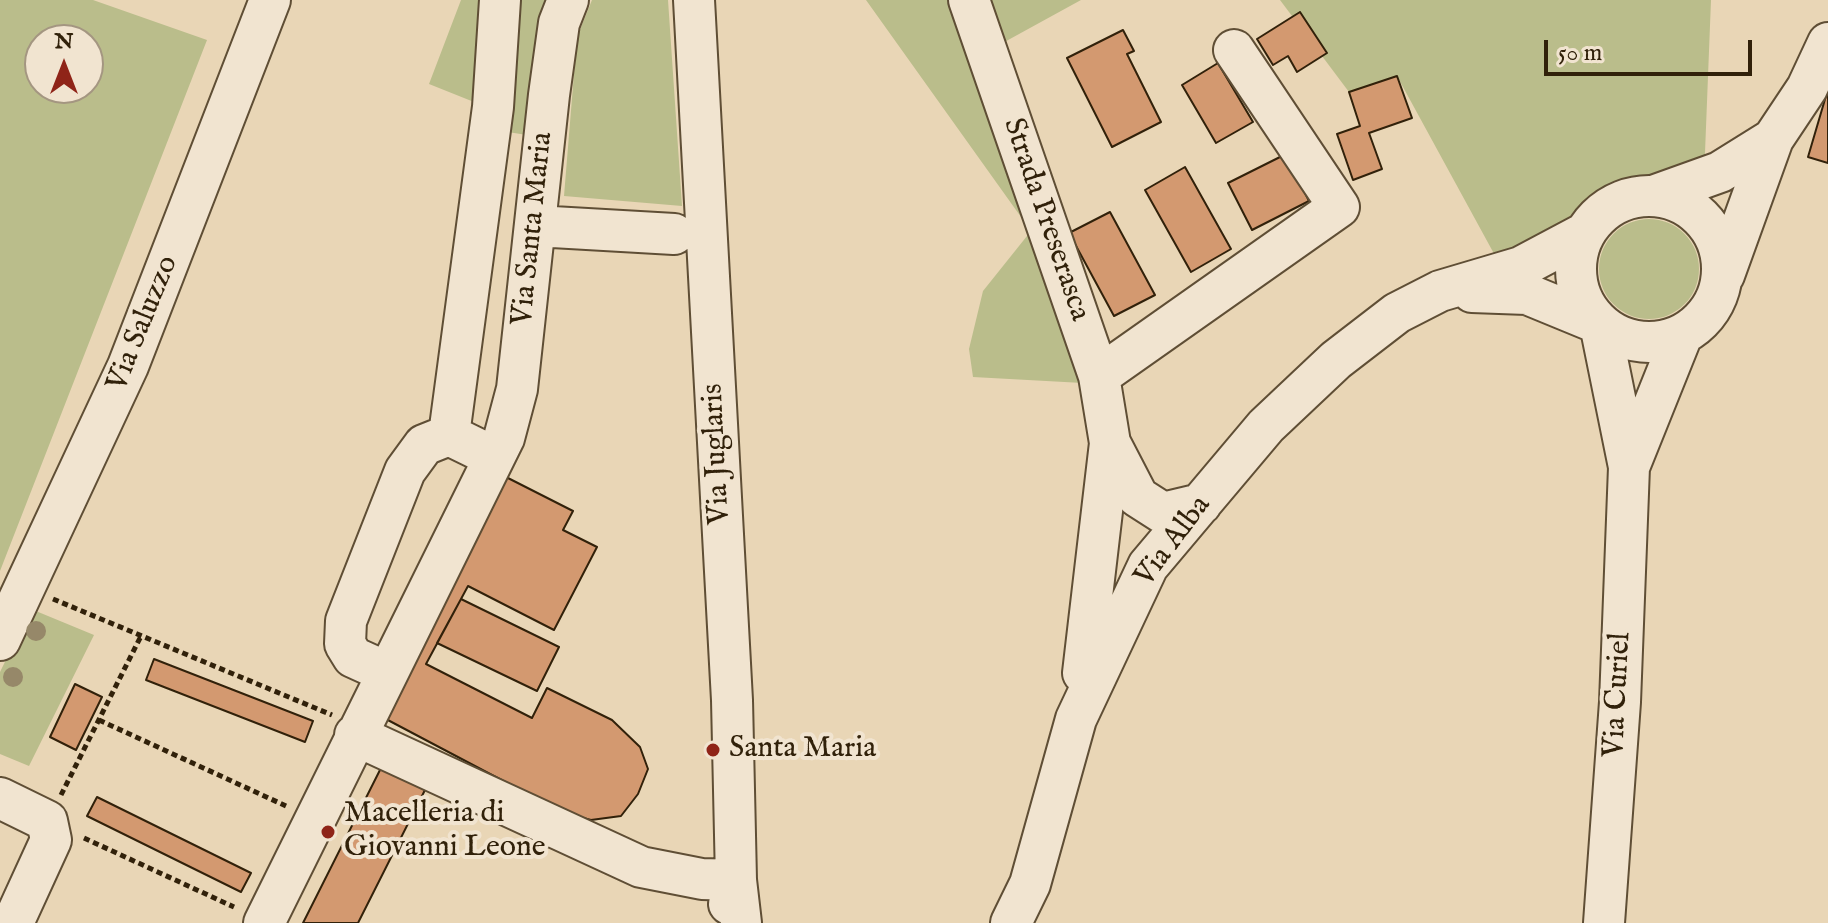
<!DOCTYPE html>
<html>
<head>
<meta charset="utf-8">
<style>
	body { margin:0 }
	#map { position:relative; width:1828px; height:923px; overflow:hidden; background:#e9d6b6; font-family:"IM FELL English",serif }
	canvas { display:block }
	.north { position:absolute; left:24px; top:24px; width:80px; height:80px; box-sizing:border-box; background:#f1e4d0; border:2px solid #a49681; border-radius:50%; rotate:0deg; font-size:22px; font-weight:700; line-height:32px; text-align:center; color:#31210a }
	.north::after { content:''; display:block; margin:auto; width:28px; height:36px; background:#8f2418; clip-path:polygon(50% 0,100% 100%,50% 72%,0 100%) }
	.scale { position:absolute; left:1544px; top:40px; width:208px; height:36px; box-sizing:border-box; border:4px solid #31210a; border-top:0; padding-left:10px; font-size:24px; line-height:28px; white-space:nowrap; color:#31210a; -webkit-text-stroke:6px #f1e4d0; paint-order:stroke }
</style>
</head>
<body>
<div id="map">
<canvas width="1828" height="923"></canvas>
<div class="north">N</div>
<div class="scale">50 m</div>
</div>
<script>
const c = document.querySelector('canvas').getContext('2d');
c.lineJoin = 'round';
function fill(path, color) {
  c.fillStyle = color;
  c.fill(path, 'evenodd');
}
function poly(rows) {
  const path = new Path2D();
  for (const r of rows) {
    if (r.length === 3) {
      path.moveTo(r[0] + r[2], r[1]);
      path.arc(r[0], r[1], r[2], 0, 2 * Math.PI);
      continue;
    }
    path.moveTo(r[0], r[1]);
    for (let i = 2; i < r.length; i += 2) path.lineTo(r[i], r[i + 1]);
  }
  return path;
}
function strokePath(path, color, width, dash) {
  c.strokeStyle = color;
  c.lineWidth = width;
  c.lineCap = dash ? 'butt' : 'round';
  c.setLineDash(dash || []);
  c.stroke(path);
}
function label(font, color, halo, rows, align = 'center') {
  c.font = font + ' "IM FELL English",serif';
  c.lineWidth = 8;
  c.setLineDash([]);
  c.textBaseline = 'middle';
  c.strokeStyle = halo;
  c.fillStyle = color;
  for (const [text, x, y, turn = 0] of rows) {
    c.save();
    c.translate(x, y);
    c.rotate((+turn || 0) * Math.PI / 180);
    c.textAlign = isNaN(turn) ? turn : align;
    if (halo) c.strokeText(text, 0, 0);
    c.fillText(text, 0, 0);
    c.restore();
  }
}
const green = poly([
	[0,0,93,0,207,40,0,571],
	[40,40,88,40,88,88,40,88],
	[461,0,494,0,484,106,429,84],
	[521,0,561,0,539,137,508,132],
	[592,0,668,0,682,206,564,196,577,37],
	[866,0,1081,0,999,45,1101,384,973,377,969,349,983,291,1031,231],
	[1280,0,1711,0,1704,178,1504,272,1397,76,1349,92],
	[1649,269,50],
	[31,609,94,635,29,766,0,754,0,672]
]);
const building = poly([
	[1300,12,1327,53,1297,72,1288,56,1273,65,1257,39,1300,12],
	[1123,30,1134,51,1127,54,1161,122,1112,147,1067,58,1123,30],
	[1218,63,1253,122,1216,143,1182,85,1218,63],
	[1397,76,1412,118,1369,133,1382,169,1353,180,1337,134,1360,126,1349,92,1397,76],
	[1828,89,1828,163,1808,157,1828,89],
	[1286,154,1309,201,1252,230,1228,183,1286,154],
	[1185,167,1231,249,1191,272,1145,190,1185,167],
	[1110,212,1155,295,1114,316,1069,233,1110,212],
	[504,476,573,511,563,530,597,547,554,630,468,586,426,664,532,718,547,688,612,720,640,747,648,769,638,794,621,816,591,820,564,813,384,718,504,476],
	[461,599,559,647,537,691,437,643,461,599],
	[154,659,313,721,305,742,146,680,154,659],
	[75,684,102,697,76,750,50,737,75,684],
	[384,762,428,784,358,923,303,923,384,762],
	[97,797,251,873,241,892,87,816,97,797]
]);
const path = poly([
	[53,599,332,715],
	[99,720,286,806],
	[61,795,141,636],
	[84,838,234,907]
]);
const minor = poly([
	[694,0,732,700,736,880,741,923],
	[969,0,1099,376,1110,443],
	[1653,196,1720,172,1773,139],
	[1649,269,73],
	[535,226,674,234],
	[1724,275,1773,139,1807,88,1828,43],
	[1472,292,1527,294,1600,324,1629,467,1620,702,1604,923],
	[1099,376,1339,207,1234,50],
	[494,457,449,435,493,107,500,0],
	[1629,467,1682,335],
	[0,640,128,366,270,0],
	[386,672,353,657,345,644,346,621,405,471,424,445,449,435],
	[1083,673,1110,443,1138,497,1163,513,1201,504],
	[355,735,641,867,702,879,736,880,729,904],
	[0,798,47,821,51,840,13,923],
	[264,923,504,438,517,389,549,95,559,23,568,0],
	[1011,923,1030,884,1076,719,1148,566,1266,426,1336,360,1397,313,1440,291,1521,267,1585,233]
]);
const trees = [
	[36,631],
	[13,677]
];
const markers = [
	[713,750,8,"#8f2418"],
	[328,832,8,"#8f2418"]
];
const streetNames = [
	["Strada Preserasca",1045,220,71],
	["Via Santa Maria",534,229,-84],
	["Via Saluzzo",144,324,-68],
	["Via Juglaris",718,454,-93],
	["Via Alba",1174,542,-53],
	["Via Curiel",1619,695,-87]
];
const poiNames = [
	["Santa Maria",729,750],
	["Macelleria di",344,815],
	["Giovanni Leone",344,849]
];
fill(green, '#babd8b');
fill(building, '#d39970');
strokePath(building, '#31210a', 2);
strokePath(minor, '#5f4e35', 44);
strokePath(path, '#31210a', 5, [6, 4]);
strokePath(minor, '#f1e4d0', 40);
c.fillStyle = '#968869';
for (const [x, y] of trees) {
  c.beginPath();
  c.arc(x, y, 10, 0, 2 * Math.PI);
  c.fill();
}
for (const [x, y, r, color] of markers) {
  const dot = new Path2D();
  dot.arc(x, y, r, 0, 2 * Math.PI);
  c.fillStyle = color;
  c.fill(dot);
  strokePath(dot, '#f1e4d0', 3);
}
label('30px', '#31210a', '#f1e4d0', streetNames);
label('30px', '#31210a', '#f1e4d0', poiNames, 'left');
</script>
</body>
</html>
